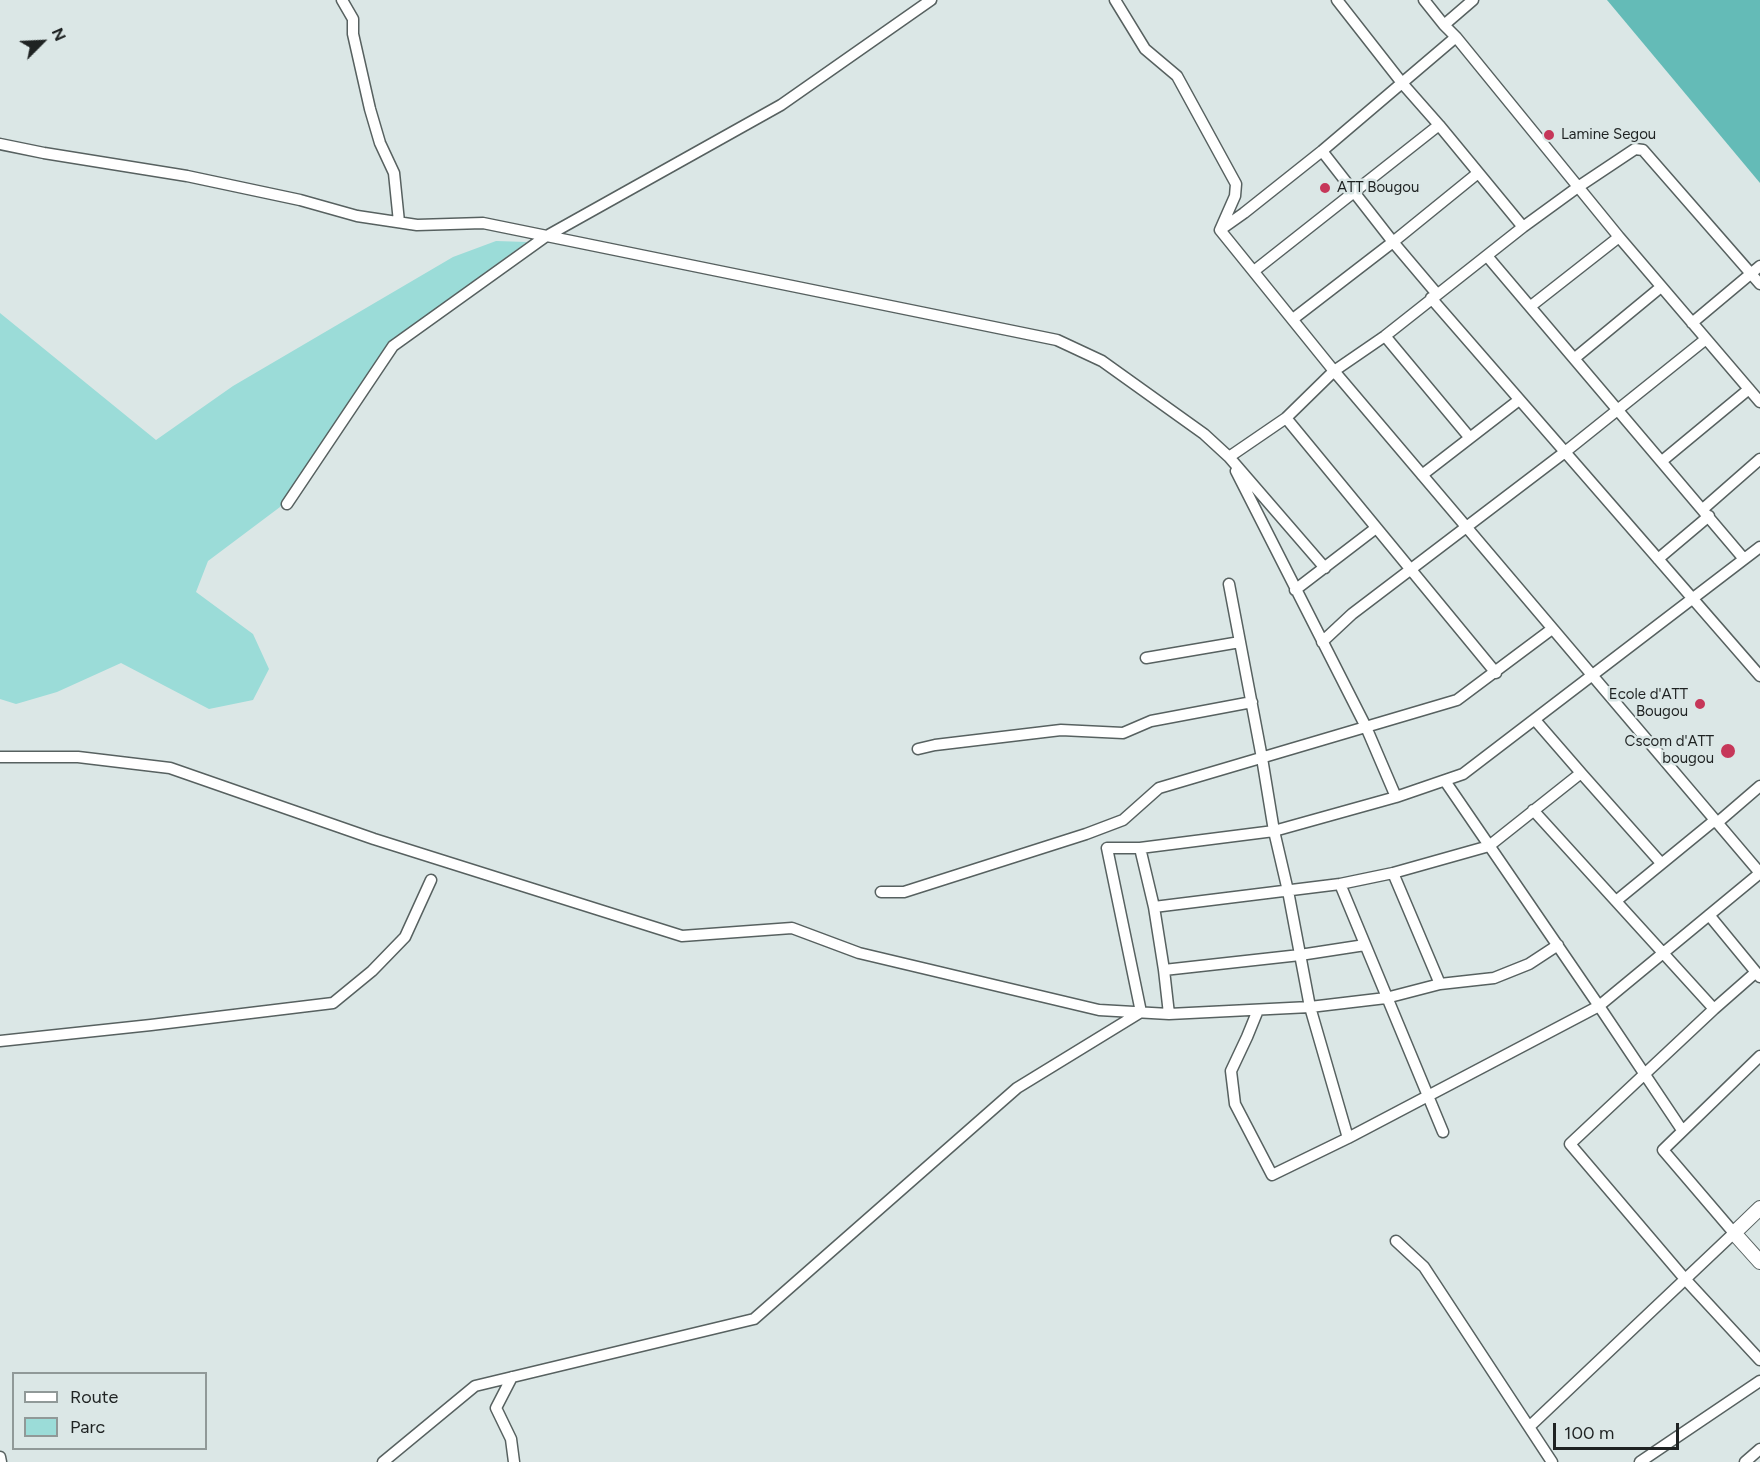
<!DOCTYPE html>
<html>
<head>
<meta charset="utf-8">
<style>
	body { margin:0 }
	#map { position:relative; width:1760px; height:1462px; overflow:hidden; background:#dbe7e6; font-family:Figtree,sans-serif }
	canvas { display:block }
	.legend { position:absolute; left:12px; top:1372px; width:195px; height:78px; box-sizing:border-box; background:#dbe7e6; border:2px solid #909998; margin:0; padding:8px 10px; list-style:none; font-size:18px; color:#1f2323 }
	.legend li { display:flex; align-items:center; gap:12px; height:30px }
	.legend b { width:30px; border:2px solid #909998 }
	.north { position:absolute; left:12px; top:12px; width:60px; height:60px; -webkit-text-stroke:4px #dbe7e6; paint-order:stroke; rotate:66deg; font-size:16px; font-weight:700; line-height:24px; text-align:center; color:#1f2323 }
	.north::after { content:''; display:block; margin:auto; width:21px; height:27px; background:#1f2323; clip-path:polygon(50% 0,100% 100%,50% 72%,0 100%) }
	.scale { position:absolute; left:1553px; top:1423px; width:126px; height:27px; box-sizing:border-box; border:3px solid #1f2323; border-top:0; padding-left:8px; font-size:18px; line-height:21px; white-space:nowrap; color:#1f2323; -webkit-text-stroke:4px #dbe7e6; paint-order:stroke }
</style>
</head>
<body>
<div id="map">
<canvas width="1760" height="1462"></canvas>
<ul class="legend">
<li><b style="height:8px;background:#fff"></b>Route</li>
<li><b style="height:16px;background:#9bdcd8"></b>Parc</li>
</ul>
<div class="north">N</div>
<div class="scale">100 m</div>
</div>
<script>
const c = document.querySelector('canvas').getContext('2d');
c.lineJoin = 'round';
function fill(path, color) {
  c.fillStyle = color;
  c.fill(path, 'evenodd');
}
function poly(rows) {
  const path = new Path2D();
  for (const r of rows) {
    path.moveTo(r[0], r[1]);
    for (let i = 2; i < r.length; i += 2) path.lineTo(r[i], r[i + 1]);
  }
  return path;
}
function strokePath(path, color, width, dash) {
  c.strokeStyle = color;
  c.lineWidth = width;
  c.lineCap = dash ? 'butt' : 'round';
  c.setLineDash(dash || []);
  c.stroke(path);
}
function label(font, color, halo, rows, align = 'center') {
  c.font = font + ' Figtree,sans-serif';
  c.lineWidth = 5;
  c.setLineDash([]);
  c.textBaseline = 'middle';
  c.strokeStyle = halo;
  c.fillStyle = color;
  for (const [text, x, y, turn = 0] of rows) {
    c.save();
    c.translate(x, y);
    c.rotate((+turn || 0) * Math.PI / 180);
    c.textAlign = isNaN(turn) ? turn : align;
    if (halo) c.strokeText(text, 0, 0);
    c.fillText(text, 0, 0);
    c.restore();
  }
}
const green = poly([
	[496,241,527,242,392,340,280,507,208,561,196,592,253,634,269,669,253,700,209,709,121,663,57,692,16,704,0,699,0,313,156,440,233,386,453,257]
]);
const forest = poly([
	[1607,0,1760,0,1760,183]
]);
const street = poly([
	[342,0,353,19,353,34,370,109,380,143,394,173,399,222],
	[1115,0,1145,49,1177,76,1236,184,1235,196,1220,230,1334,371,1760,873],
	[1337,0,1402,83,1439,125,1523,227],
	[1424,0,1444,25,1456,37],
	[1444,25,1473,0],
	[0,144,44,153,187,176,300,200,357,216,417,225,483,223,1057,340,1102,361,1204,434,1229,457,1325,568],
	[1322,151,1393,242,1437,294],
	[1220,230,1244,213,1322,151,1456,37,1619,237,1760,402],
	[1487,256,1744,559],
	[1254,271,1439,125],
	[1431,298,1760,676],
	[1531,306,1619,237],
	[1293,319,1393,242,1478,173],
	[1692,323,1760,266],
	[1385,336,1470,438],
	[1575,358,1661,287],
	[1286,418,1496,673],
	[1229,457,1286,418,1334,371,1385,336,1523,227,1578,187,1635,149,1643,150,1760,284],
	[1662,461,1749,389],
	[1236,471,1366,727,1396,797],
	[1422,475,1519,400],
	[287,504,393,346,545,237,781,105,931,0],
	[1703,509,1760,459],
	[1658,559,1709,516],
	[1229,584,1262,758,1274,831,1288,891,1310,1007,1348,1138,1272,1175,1235,1104,1231,1071,1247,1037,1258,1010],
	[1295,590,1376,528],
	[1322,642,1352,614,1565,452,1706,339],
	[1146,658,1240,642],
	[918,749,935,745,1061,730,1123,733,1151,721,1252,702],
	[0,757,78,757,170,768,374,839,682,936,792,928,859,953,1099,1010,1169,1014,1310,1007,1386,998,1440,984,1494,978,1529,964,1558,945],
	[1581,773,1661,863],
	[1445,781,1599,1006,1682,1130],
	[1533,810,1714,1009],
	[1717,823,1760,786],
	[1140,848,1154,907,1164,970,1169,1014],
	[1393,873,1440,984],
	[1340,884,1443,1132],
	[881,892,904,892,1086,834,1123,820,1159,788,1457,700,1552,629],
	[1616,901,1715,820],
	[1154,907,1340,884,1393,873,1489,846,1581,773,1535,720],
	[1709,915,1760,977],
	[1164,970,1300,955,1365,945],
	[1755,973,1714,1009,1570,1144,1685,1279,1760,1360],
	[0,1041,151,1025,333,1003,372,971,405,937,431,880],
	[1348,1138,1599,1006,1760,873],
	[1396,1241,1424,1267,1552,1462],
	[512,1377,496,1408,511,1439,514,1462],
	[1529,1427,1734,1233,1663,1150,1760,1056],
	[0,1457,1,1462],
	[383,1462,475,1386,754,1319,1017,1088,1141,1012,1107,848,1140,848,1274,831,1396,797,1463,774,1760,547],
	[1640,1462,1760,1381],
	[1745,1462,1760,1449]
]);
const secondary = poly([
	[1760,1208,1734,1233,1760,1262]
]);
const markers = [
	[1549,135,6,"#c63759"],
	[1325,188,6,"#c63759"],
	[1700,704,6,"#c63759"],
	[1728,751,8,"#c63759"]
];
const poiNames = [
	["Lamine Segou",1561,135],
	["ATT Bougou",1337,188],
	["Ecole d'ATT",1688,695,"right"],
	["Bougou",1688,712,"right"],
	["Cscom d'ATT",1714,742,"right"],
	["bougou",1714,759,"right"]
];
fill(green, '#9bdcd8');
fill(forest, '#64bbb7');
strokePath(street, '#576160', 13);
strokePath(secondary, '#576160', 16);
strokePath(street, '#fff', 10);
strokePath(secondary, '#fff', 14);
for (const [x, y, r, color] of markers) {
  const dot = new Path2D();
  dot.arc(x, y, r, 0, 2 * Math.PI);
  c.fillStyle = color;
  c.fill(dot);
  strokePath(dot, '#dbe7e6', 2);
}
label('15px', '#1f2323', '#dbe7e6', poiNames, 'left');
</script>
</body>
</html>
